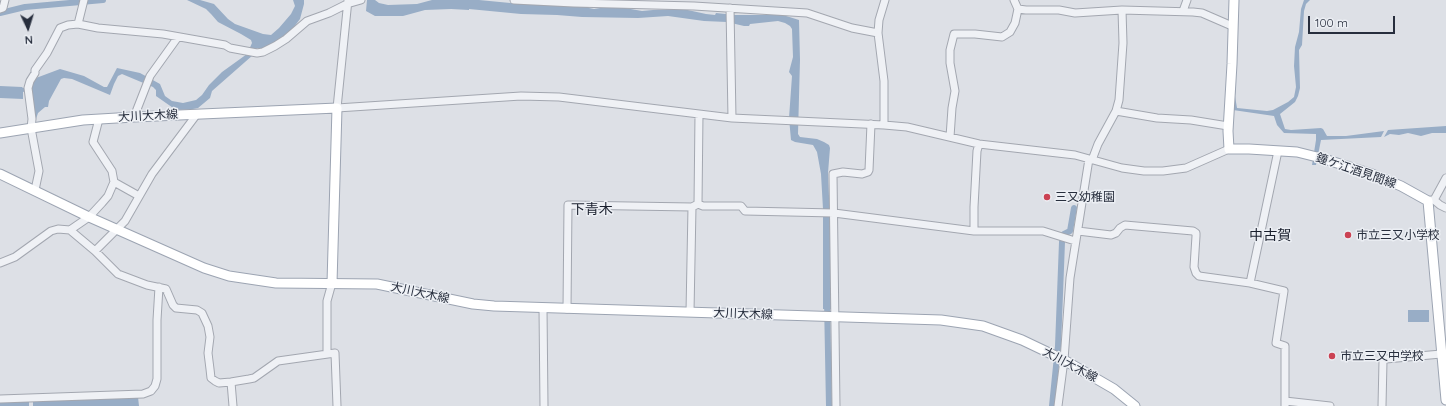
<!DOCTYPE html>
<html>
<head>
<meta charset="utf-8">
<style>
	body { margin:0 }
	#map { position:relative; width:1446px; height:406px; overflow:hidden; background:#dde0e6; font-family:Quicksand,sans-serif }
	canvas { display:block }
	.north { position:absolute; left:8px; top:8px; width:40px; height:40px; -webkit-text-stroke:3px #eceff4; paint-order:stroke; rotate:176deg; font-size:11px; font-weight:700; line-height:16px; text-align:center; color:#272e3d }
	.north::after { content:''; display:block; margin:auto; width:14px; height:18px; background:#272e3d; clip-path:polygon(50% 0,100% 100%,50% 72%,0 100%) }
	.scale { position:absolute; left:1308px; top:16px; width:87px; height:18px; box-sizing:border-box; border:2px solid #272e3d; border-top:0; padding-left:5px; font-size:12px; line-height:14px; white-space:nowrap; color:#272e3d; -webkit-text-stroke:3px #eceff4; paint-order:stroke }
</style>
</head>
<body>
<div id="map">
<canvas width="1446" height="406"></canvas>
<div class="north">N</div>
<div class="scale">100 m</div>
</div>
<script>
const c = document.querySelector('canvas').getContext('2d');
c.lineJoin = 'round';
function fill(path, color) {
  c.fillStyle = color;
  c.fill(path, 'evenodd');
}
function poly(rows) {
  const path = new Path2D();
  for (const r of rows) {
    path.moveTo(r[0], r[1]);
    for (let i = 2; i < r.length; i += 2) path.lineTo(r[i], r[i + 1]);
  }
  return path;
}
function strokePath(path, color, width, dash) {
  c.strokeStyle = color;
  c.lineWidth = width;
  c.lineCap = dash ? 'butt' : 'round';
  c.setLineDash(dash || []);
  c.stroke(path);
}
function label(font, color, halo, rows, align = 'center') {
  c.font = font + ' Quicksand,"Noto Sans JP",sans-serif';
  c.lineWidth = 3;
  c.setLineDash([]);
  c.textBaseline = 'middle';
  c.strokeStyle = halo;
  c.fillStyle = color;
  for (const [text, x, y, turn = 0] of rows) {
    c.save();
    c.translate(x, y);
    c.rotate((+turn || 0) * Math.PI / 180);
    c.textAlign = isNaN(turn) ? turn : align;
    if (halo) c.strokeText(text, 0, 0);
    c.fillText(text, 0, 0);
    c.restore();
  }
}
const water = poly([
	[187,0,200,0,214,4,228,19,235,24,263,34,271,35,279,28,291,14,295,6,293,0,304,0,304,4,300,19,288,35,263,50,257,48,253,55,212,91,210,98,198,108,193,109,176,110,156,96,156,90,153,87,122,74,118,76,114,84,110,95,72,79,64,78,61,79,49,101,48,107,45,107,38,113,36,119,33,115,30,90,23,92,23,99,0,98,0,86,22,87,23,88,30,87,36,78,60,69,84,76,104,87,107,87,117,68,140,73,151,79,160,84,165,96,172,101,183,103,196,100,202,95,209,85,222,72,247,54,252,43,251,40,241,34,218,22,211,14,206,9],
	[367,0,375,0,379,3,388,5,417,4,432,0,479,0,531,5,587,5,589,8,594,9,606,7,625,8,642,11,653,10,683,9,706,14,715,15,716,13,735,15,783,15,799,20,800,60,798,134,800,137,817,139,824,142,829,145,830,148,828,173,830,219,831,309,823,309,823,209,821,174,817,152,813,145,795,142,791,140,789,118,792,76,789,72,793,57,792,29,790,26,785,23,778,21,750,24,749,26,744,26,727,22,704,21,668,16,638,18,582,17,557,15,521,14,469,9,469,10,451,9,425,10,403,16,375,16,366,11],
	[1304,0,1310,0,1306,4,1304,11,1302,45,1299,50,1300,88,1298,96,1295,102,1280,114,1285,129,1291,130,1321,128,1323,129,1327,136,1346,136,1384,131,1381,137,1321,140,1316,165,1312,165,1316,140,1316,134,1284,133,1277,125,1274,116,1233,110,1235,86,1236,86,1235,96,1237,108,1267,111,1273,110,1288,102,1294,97,1296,87,1294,66,1295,47,1299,32,1301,9],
	[1446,126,1446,133,1432,133,1421,136,1408,133,1399,135,1390,134,1384,137,1388,130],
	[1408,310,1429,310,1429,322,1408,322],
	[138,397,139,406,33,406,33,401],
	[29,401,29,406,0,406,0,402]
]);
const canal = poly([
	[0,13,25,7,103,0],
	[827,301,829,406],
	[1052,406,1058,346,1062,242,1064,234,1070,231,1074,208]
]);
const minor = poly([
	[348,0,337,108,521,96,559,97,732,118,884,125,907,127,979,144,1075,155,1122,168,1144,171,1163,171,1186,168,1229,149],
	[514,0,574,3,694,6,807,13,852,28,878,33],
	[730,8,732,118],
	[0,9,3,8,5,0],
	[1018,9,1026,10,1059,10,1075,13,1122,10,1193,12,1202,13,1232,26],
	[1183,11,1187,0],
	[78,24,84,0],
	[1116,111,1157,118,1191,120,1228,126],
	[134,117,150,76,178,37],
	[884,125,884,81,878,33,879,20,885,0],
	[950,137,952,108,955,91,950,63,950,50,954,34,975,34,1002,37,1010,32,1015,23,1018,9,1014,0],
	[1092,160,1098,144,1116,111,1119,100,1123,43,1122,10],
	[114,182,139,196],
	[35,190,39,171,31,128,32,119,28,88,30,81,35,73,35,70,47,53,60,28,68,25,78,24,98,28,163,34,225,45,230,48,257,53,263,52,275,46,286,39,307,21,329,13,347,4,361,0],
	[1431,200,1434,200,1440,205,1446,208],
	[1434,200,1446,178],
	[698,204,703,206,741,206,745,211,834,213,974,231,1043,231,1075,241],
	[698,204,699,114],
	[70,230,89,217,102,203,108,196,114,182,112,171,93,142,99,119],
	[974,231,974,207,977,151,979,144],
	[1078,231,1111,235,1116,233,1120,228,1125,225,1193,231,1196,233,1196,236,1194,267,1196,273,1199,276,1250,283,1284,291,1276,343,1285,346,1285,406],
	[95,251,125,221,152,174,197,114],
	[0,263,15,257,51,231,58,229,70,230,95,251,118,274,147,285,166,289,173,305,176,308,197,310,202,313,208,326,210,337,208,353,210,369,211,378,215,381,219,383,231,382,249,379,254,378,278,361,335,353,337,406],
	[1250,283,1278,151],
	[543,308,544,406],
	[567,309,568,205,692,207,698,204],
	[690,312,692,207],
	[327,354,327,301,332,283],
	[231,382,233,406],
	[0,399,143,394,151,391,155,386,157,379,157,320,159,287],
	[1285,401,1330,406],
	[836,406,833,174,843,172,862,174,868,172,869,170,871,124],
	[1058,406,1064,360,1070,278,1089,159],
	[1382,406,1383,361,1386,359,1441,354]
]);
const major = poly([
	[1234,0,1232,64,1228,131,1229,149,1249,149,1297,152,1321,158,1372,174,1401,186,1428,201,1446,400],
	[0,133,83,120,134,117,337,108,332,283],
	[0,174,89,217,204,268,229,276,276,283,377,284,473,304,494,306,941,320,983,326,1022,340,1064,360,1114,389,1135,406]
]);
const markers = [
	[1047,197,4,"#cb4253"],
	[1348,235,4,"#cb4253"],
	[1332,356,4,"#cb4253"]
];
const streetNames = [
	["大川大木線",148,116,-3],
	["鐘ケ江酒見間線",1356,171,19],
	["大川大木線",420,293,12],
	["大川大木線",743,314,2],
	["大川大木線",1070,365,28]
];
const poiNames = [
	["三又幼稚園",1055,197],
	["市立三又小学校",1356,235],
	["市立三又中学校",1340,356]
];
const quarterNames = [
	["下青木",592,210],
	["中古賀",1270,236]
];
fill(water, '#98adc6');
strokePath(canal, '#98adc6', 6);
strokePath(minor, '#a3a7b0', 9);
strokePath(major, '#9ca4b2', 11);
strokePath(minor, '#eff1f5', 7);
strokePath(major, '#fff', 9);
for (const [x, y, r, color] of markers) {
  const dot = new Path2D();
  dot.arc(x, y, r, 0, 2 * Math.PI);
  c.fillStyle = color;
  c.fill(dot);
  strokePath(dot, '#eceff4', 1.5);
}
label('12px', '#272e3d', '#eceff4', streetNames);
label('12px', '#272e3d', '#eceff4', poiNames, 'left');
label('14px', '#191f2d', '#eceff4', quarterNames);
</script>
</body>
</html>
